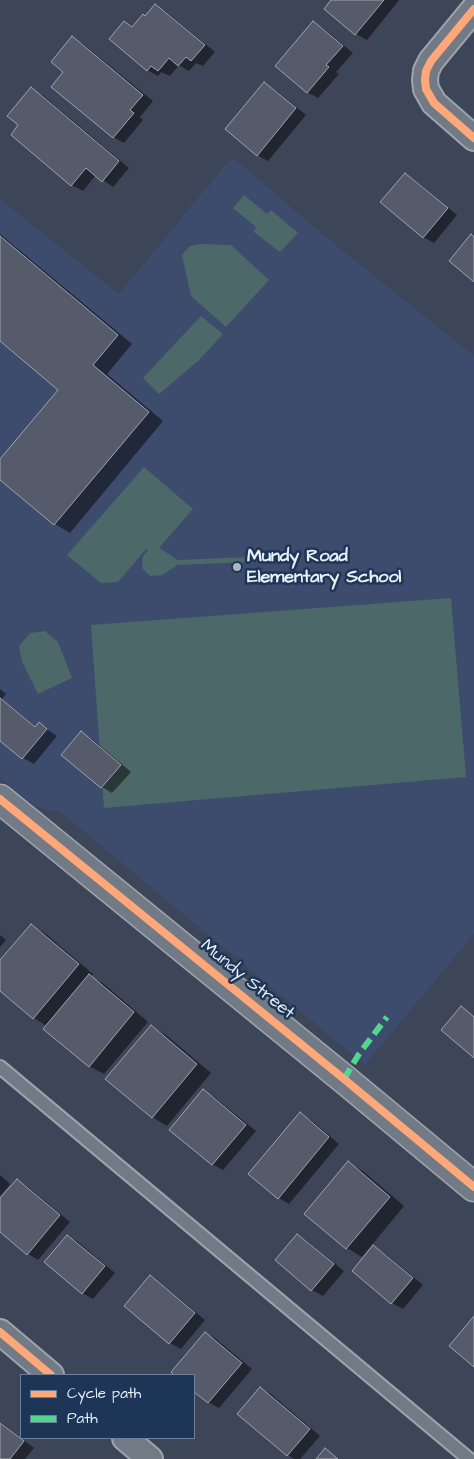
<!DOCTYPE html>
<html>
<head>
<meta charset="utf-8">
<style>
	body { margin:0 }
	#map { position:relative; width:474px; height:1459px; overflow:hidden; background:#3d4659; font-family:"Architects Daughter",sans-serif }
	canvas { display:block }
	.legend { position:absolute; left:20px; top:1374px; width:175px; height:65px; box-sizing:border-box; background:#1d3557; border:1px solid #6e8097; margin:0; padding:6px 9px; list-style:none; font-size:15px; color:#e8f1f8 }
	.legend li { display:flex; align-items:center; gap:10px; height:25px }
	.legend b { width:25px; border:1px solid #6e8097 }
</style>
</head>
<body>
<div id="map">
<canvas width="474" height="1459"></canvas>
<ul class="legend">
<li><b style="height:6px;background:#fea87a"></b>Cycle path</li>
<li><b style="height:6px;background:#53d58f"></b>Path</li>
</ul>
</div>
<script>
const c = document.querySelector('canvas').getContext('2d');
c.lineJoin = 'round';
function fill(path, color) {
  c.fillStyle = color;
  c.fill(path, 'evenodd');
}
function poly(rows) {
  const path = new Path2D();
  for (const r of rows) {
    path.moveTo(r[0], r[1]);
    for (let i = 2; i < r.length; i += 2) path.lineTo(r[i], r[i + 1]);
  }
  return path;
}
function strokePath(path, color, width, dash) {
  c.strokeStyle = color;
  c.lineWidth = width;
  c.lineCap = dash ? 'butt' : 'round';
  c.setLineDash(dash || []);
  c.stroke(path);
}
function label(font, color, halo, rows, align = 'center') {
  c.font = font + ' "Architects Daughter",sans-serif';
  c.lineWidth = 5;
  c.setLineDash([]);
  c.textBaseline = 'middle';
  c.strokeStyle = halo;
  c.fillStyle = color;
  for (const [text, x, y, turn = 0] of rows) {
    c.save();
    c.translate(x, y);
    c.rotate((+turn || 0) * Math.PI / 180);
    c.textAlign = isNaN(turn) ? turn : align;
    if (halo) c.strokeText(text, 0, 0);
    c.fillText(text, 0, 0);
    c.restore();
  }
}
const built = poly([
	[232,157,331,241,474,356,474,934,365,1065,63,814,57,811,36,807,0,778,0,199,119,294]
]);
const green = poly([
	[244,195,267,214,271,210,298,233,280,252,254,232,256,227,233,208],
	[201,244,231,245,269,280,226,327,191,296,182,255,190,246],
	[201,316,223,334,198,361,159,394,143,378],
	[144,467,193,509,159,548,178,560,296,555,296,560,178,565,162,575,150,576,142,568,143,556,148,550,146,549,118,582,101,583,67,555],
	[451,598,466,777,104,808,91,625],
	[45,631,58,642,72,678,38,694,22,662,19,646,30,633]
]);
const shadow = poly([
	[333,0,399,0,367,40,356,34],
	[155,6,166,12,215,52,203,66,196,63,189,71,179,65,170,76,161,72,158,76,147,70,125,22,133,27,146,17],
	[313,23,324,29,353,53,336,72,339,74,318,98,307,92],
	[72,38,83,44,153,101,140,117,143,120,124,143,113,137,65,72],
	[264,84,275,90,306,115,268,161,257,155],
	[31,89,42,95,129,168,113,187,96,175,83,191,72,185,20,125],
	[406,174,416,181,457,215,434,243,423,237],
	[0,234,132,344,107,374,163,421,70,533,55,524,0,478,0,461,60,390,0,340],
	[0,689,6,694,2,699,36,727,39,724,57,736,34,764,23,758,0,739],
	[81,733,92,739,131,772,112,793,102,787,63,754],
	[31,925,46,934,93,974,91,977,104,984,148,1022,104,1074,89,1066,47,1026,34,1018,0,989,0,962],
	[0,935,6,940,0,947],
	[151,1026,166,1035,211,1073,167,1126,152,1117],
	[204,1091,214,1097,256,1131,223,1170,212,1164],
	[300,1114,311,1120,339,1144,289,1204,279,1198],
	[348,1163,363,1171,404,1206,362,1257,347,1248,306,1214],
	[0,1175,10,1184,0,1196],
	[17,1180,27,1186,70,1222,38,1260,28,1254,0,1231,0,1200],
	[298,1235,308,1242,344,1271,323,1296,312,1290,277,1260],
	[68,1236,78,1242,115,1273,93,1299,82,1293],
	[374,1247,384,1253,423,1285,403,1309,392,1303,354,1271],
	[150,1277,160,1283,205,1320,181,1349,170,1343,126,1306],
	[205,1333,216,1339,252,1369,219,1408,208,1402,194,1390,194,1375,176,1375,173,1372],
	[260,1388,271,1394,320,1436,300,1459,294,1459,288,1455,239,1414],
	[0,1422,34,1448,25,1459,0,1459]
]);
const building = poly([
	[331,0,384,0,355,35,324,9,331,0],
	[155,4,205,45,191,61,186,57,178,66,169,58,158,71,151,66,147,71,109,39,124,21,132,27,143,14,145,16,155,4],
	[313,21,343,46,326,65,329,67,307,93,275,66,313,21],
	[72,36,143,95,130,110,134,113,113,138,51,87,63,72,51,62,72,36],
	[264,82,296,108,257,156,225,129,264,82],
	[31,87,119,161,102,182,86,168,71,186,11,135,18,125,7,116,31,87],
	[405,173,448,208,423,238,380,202,405,173],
	[471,234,474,237,474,282,449,261,471,234],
	[0,236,118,335,93,365,149,412,54,525,0,480,0,459,58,390,0,341,0,236],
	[0,698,35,727,39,722,47,729,22,759,0,741,0,698],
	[81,731,121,765,101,788,61,755,81,731],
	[31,924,79,964,33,1019,0,991,0,960,31,924],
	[89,974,134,1012,89,1067,43,1029,89,974],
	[461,1006,474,1017,474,1058,441,1030,461,1006],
	[151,1025,197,1064,152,1118,105,1079,151,1025],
	[203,1089,246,1125,212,1165,169,1130,203,1089],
	[300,1112,329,1137,278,1199,248,1174,300,1112],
	[348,1161,390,1197,346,1249,304,1214,348,1161],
	[17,1179,60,1215,27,1255,0,1232,0,1198,17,1179],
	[297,1234,334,1264,311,1291,275,1260,297,1234],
	[67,1235,105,1266,82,1294,44,1262,67,1235],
	[373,1245,413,1278,391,1304,352,1271,373,1245],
	[150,1275,195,1313,169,1344,124,1306,150,1275],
	[474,1316,474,1367,449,1346,474,1316],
	[205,1332,242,1363,208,1403,194,1392,194,1375,174,1375,171,1372,205,1332],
	[260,1387,310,1429,287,1456,237,1414,260,1387],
	[0,1423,24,1441,10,1459,0,1459,0,1423],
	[325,1448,338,1459,316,1459,325,1448]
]);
const lane = poly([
	[0,1067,469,1459]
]);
const street = poly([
	[474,9,431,61,426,71,425,80,426,89,434,103,474,138],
	[0,1332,51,1375],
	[125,1438,150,1459]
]);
const secondary = poly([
	[0,799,344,1079,474,1187]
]);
const quiet = poly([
	[344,1079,359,1054,387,1017]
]);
const cycleway = poly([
	[474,9,431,61,426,71,425,80,426,89,434,103,474,138],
	[0,799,344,1079,474,1187],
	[0,1332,51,1375]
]);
const markers = [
	[237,567,5,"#acb5c0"]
];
const poiNames = [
	["Mundy Road",247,557],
	["Elementary School",247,578]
];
const streetNames = [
	["Mundy Street",247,980,39]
];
fill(built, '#3d4b6d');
fill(green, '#4d6869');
fill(shadow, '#0007');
fill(building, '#565b6b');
strokePath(building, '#9ea4ae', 1);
strokePath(lane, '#9ea4ae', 16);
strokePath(street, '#9ea4ae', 28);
strokePath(secondary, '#9ea4ae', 31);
strokePath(lane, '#727a85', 12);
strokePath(street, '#727a85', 24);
strokePath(secondary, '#727a85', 28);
strokePath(quiet, '#53d58f', 6, [12, 6]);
strokePath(cycleway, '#fea87a', 8);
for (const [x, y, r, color] of markers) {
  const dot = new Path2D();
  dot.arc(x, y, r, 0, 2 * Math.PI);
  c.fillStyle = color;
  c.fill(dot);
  strokePath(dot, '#1d3557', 2);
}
label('bold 18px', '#e8f1f8', '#1d3557', poiNames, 'left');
label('18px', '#e8f1f8', '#1d3557', streetNames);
</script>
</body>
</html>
